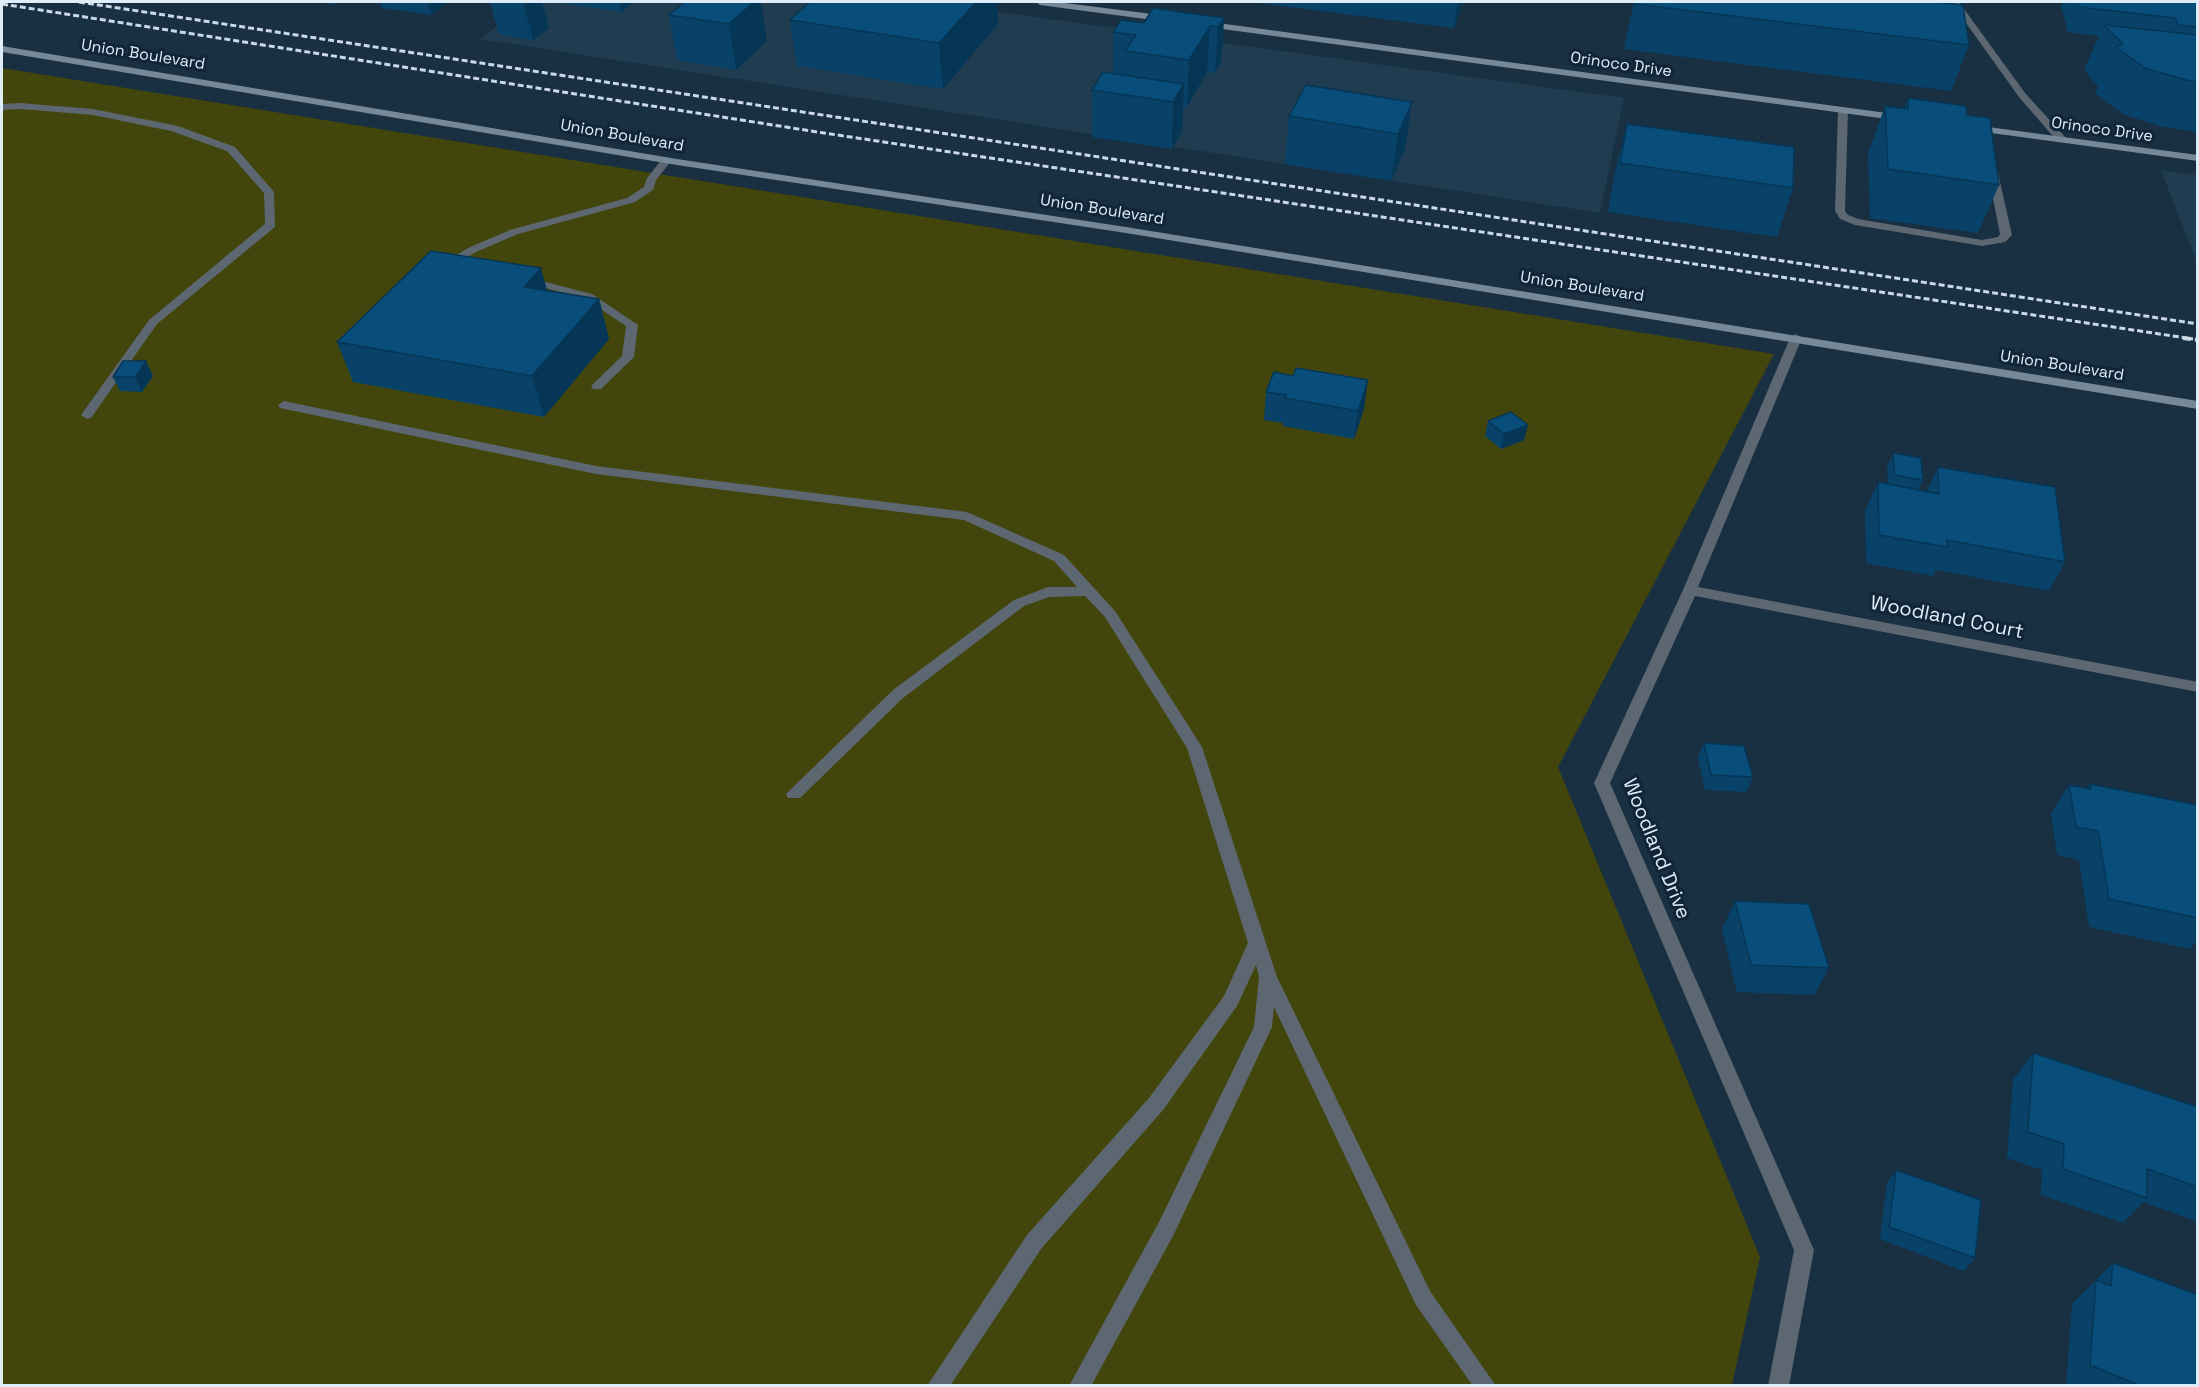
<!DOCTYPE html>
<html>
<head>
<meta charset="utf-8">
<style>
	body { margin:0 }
	#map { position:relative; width:2199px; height:1387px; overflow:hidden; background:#192f42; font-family:"Space Grotesk",sans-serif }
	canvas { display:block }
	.frame { position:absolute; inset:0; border:3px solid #dfedf8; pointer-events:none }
</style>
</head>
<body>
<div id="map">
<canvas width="2199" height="1387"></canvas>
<div class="frame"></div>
</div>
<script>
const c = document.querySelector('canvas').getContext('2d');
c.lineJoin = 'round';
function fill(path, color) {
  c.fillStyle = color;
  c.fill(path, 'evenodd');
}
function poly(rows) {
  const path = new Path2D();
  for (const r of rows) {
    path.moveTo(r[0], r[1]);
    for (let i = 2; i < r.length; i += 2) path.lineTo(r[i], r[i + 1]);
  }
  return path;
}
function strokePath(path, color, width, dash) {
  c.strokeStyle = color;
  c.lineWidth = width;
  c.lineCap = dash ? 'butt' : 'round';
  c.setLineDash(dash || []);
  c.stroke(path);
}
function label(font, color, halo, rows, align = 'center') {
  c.font = font + ' "Space Grotesk",sans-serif';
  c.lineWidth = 6;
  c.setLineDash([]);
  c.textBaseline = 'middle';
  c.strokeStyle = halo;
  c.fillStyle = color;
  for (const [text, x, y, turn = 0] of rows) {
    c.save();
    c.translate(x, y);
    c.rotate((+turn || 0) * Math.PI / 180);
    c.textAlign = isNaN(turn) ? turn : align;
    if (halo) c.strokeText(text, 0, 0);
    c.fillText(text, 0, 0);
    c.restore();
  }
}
const built = poly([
	[527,2,926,2,1624,98,1600,213,480,39],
	[2161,170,2197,175,2197,263]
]);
const green = poly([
	[2,68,1774,354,1558,767,1760,1257,1732,1385,2,1385]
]);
const lane = poly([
	[20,103,93,109,178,126,235,147,274,192,275,227,157,324,91,418,87,419,81,415,149,320,265,224,264,193,227,151,171,131,93,115,20,109,2,110,2,104,20,103],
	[1843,107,1848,110,1845,211,1848,215,1858,219,1982,240,1998,237,2000,234,1988,173,1993,170,1998,173,2012,235,2005,242,1982,246,1855,225,1840,219,1835,211,1838,110,1843,107],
	[667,157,672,160,656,180,653,190,635,202,518,234,476,252,451,267,443,267,441,265,468,248,510,230,627,198,644,187,647,178,663,158,667,157],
	[526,277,592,294,638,325,634,357,601,389,593,389,591,386,622,356,626,326,584,298,522,282,522,278,526,277],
	[284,401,596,466,967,512,1064,555,1115,611,1202,747,1277,977,1430,1291,1496,1386,1473,1386,1416,1305,1274,1007,1272,1027,1173,1236,1091,1386,1069,1386,1159,1222,1254,1027,1259,977,1256,965,1237,1006,1163,1110,1041,1249,950,1386,927,1386,1027,1235,1149,1098,1224,996,1248,943,1187,748,1105,617,1085,596,1049,597,1024,606,903,698,800,798,788,798,786,794,893,690,1014,600,1048,587,1077,587,1054,561,964,520,596,474,280,408,278,405,284,401]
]);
const street = poly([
	[1951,2,1959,2,2025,93,2066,138,2066,142,2058,142,2019,97,1951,2],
	[1796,334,1802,338,1698,587,2198,682,2198,692,1695,596,1610,783,1814,1250,1789,1386,1768,1386,1794,1250,1594,783,1683,590,1790,338,1796,334]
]);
const secondary = poly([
	[1036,2,1057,2,1168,16,1173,19,1168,22,1040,5,1036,2],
	[1203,21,1902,115,1907,118,1902,121,1200,26,1200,22,1203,21],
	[2,46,677,159,1126,227,2198,401,2198,409,1126,233,677,165,2,52,2,46],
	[1973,125,2198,155,2198,161,1969,130,1969,126,1973,125]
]);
const railFar1 = poly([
	[79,2,2198,324],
	[2,4,824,133,2193,339]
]);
const rail = poly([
	[2183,338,2198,340]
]);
const wall = poly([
	[318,2,337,2,334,4],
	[380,2,448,2,431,15,382,8],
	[490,2,542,2,549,28,533,40,499,34],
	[566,2,633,2,622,12,566,4],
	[685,2,767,41,736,70,677,60,669,15],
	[810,2,997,2,998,24,943,89,797,66,790,20],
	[1250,2,1463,2,1454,28],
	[1634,2,1933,2,1969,45,1951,91,1624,49],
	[2063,2,2198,2,2197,132,2163,127,2123,114,2095,93,2098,86,2084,70,2099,36,2068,32,2061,6],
	[1224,18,1221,63,1215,73,1207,72,1187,107,1183,106,1182,131,1172,149,1092,137,1092,90,1113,74,1113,32,1144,23],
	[1908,98,1967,115,1999,185,1978,233,1870,218,1868,153,1885,106,1904,108],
	[1412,102,1405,149,1391,181,1285,164,1289,116],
	[1627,124,1793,188,1777,237,1608,212,1615,172],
	[547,290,599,299,609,339,544,417,353,382,337,342],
	[146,361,153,376,142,392,120,391,113,377],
	[1266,392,1364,409,1354,439,1283,426,1283,423,1264,420],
	[1488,421,1528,425,1524,440,1501,449,1485,436],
	[1893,453,1923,480,1918,490,1927,491,1938,467,2065,562,2049,591,1936,570,1933,576,1866,563,1865,511,1878,482,1888,484,1887,468],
	[1704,743,1753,777,1747,792,1705,790,1698,758],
	[2090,784,2198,805,2198,939,2190,949,2089,927,2079,860,2057,855,2051,813,2069,785,2088,788],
	[1735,901,1829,968,1814,995,1737,992,1722,929],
	[2033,1053,2198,1107,2198,1222,2143,1202,2123,1223,2041,1195,2042,1170,2007,1158,2013,1080],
	[1896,1170,1975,1258,1964,1271,1880,1239,1887,1183],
	[2113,1263,2198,1386,2066,1386,2072,1304]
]);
const shadedWall = poly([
	[427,2,448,2,431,15],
	[523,2,542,2,549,28,533,40],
	[619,2,633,2,622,12],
	[754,2,761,2,767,41,736,70,729,24],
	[976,2,997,2,998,24,943,89,939,43],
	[1458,2,1463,2,1454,28],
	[1224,18,1221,63,1215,73,1218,27],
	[1210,26,1207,72,1187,107,1189,60],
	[1184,84,1182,131,1172,149,1173,102],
	[1412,102,1405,149,1391,181,1398,134],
	[541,268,552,308,524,287],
	[599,299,609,339,544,417,532,376],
	[146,361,153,376,142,392,135,377],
	[1368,380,1364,409,1354,439,1358,411],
	[1528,425,1524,440,1501,449,1504,434]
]);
const building = poly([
	[685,2,754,2,729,24,669,15,685,2],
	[810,2,976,2,939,43,790,20,810,2],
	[1635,2,1933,2,1963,5,1969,45,1635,4,1635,2],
	[2077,2,2198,2,2198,27,2178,25,2175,18,2079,7,2077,2],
	[1153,8,1224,18,1218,27,1210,26,1189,60,1125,51,1136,35,1113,32,1121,20,1144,23,1153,8],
	[2104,25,2198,35,2198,82,2186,80,2145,68,2116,47,2123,44,2104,25],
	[1103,72,1184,84,1173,102,1092,90,1103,72],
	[1306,85,1412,102,1398,134,1289,116,1306,85],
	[1908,98,1966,106,1967,115,1990,118,1999,185,1888,169,1885,106,1908,109,1908,98],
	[1627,124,1794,147,1793,188,1620,163,1627,124],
	[431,251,541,268,524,287,599,299,532,376,337,342,431,251],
	[123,361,146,361,135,377,113,377,123,361],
	[1296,368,1368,380,1358,411,1285,398,1286,395,1266,392,1274,372,1293,376,1296,368],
	[1511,412,1528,425,1504,434,1488,421,1511,412],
	[1893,453,1921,458,1923,480,1894,475,1893,453],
	[1938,467,2055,487,2065,562,1947,540,1947,547,1879,535,1878,482,1939,494,1938,467],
	[1704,743,1744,746,1753,777,1711,775,1704,743],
	[2090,784,2198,805,2198,918,2109,899,2098,831,2076,827,2069,785,2091,789,2090,784],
	[1735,901,1809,904,1829,968,1751,965,1735,901],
	[2033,1053,2198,1107,2198,1187,2147,1169,2147,1198,2063,1169,2064,1144,2028,1132,2033,1053],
	[1896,1170,1981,1200,1975,1258,1889,1227,1896,1170],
	[2113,1263,2198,1295,2198,1386,2141,1386,2090,1365,2096,1280,2111,1286,2113,1263]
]);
const farStreetnames = [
	["Union Boulevard",143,55,9],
	["Orinoco Drive",1621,65,8],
	["Orinoco Drive",2102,130,8],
	["Union Boulevard",622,136,10],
	["Union Boulevard",1102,210,9],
	["Union Boulevard",1582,287,9],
	["Union Boulevard",2062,366,9]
];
const streetNames = [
	["Woodland Court",1947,618,11],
	["Woodland Drive",1656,849,68]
];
fill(built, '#1f3c51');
fill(green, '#42460c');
fill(lane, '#5d6771');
fill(street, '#5d6771');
fill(secondary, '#778896');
strokePath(railFar1, '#cad9e5', 3, [6, 3]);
strokePath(rail, '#cad9e5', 4, [8, 4]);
fill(wall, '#084269');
fill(shadedWall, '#063655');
fill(building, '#094d7a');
strokePath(building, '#063655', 1.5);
label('16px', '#dfedf8', '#102537', farStreetnames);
label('20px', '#dfedf8', '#102537', streetNames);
</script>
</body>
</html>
